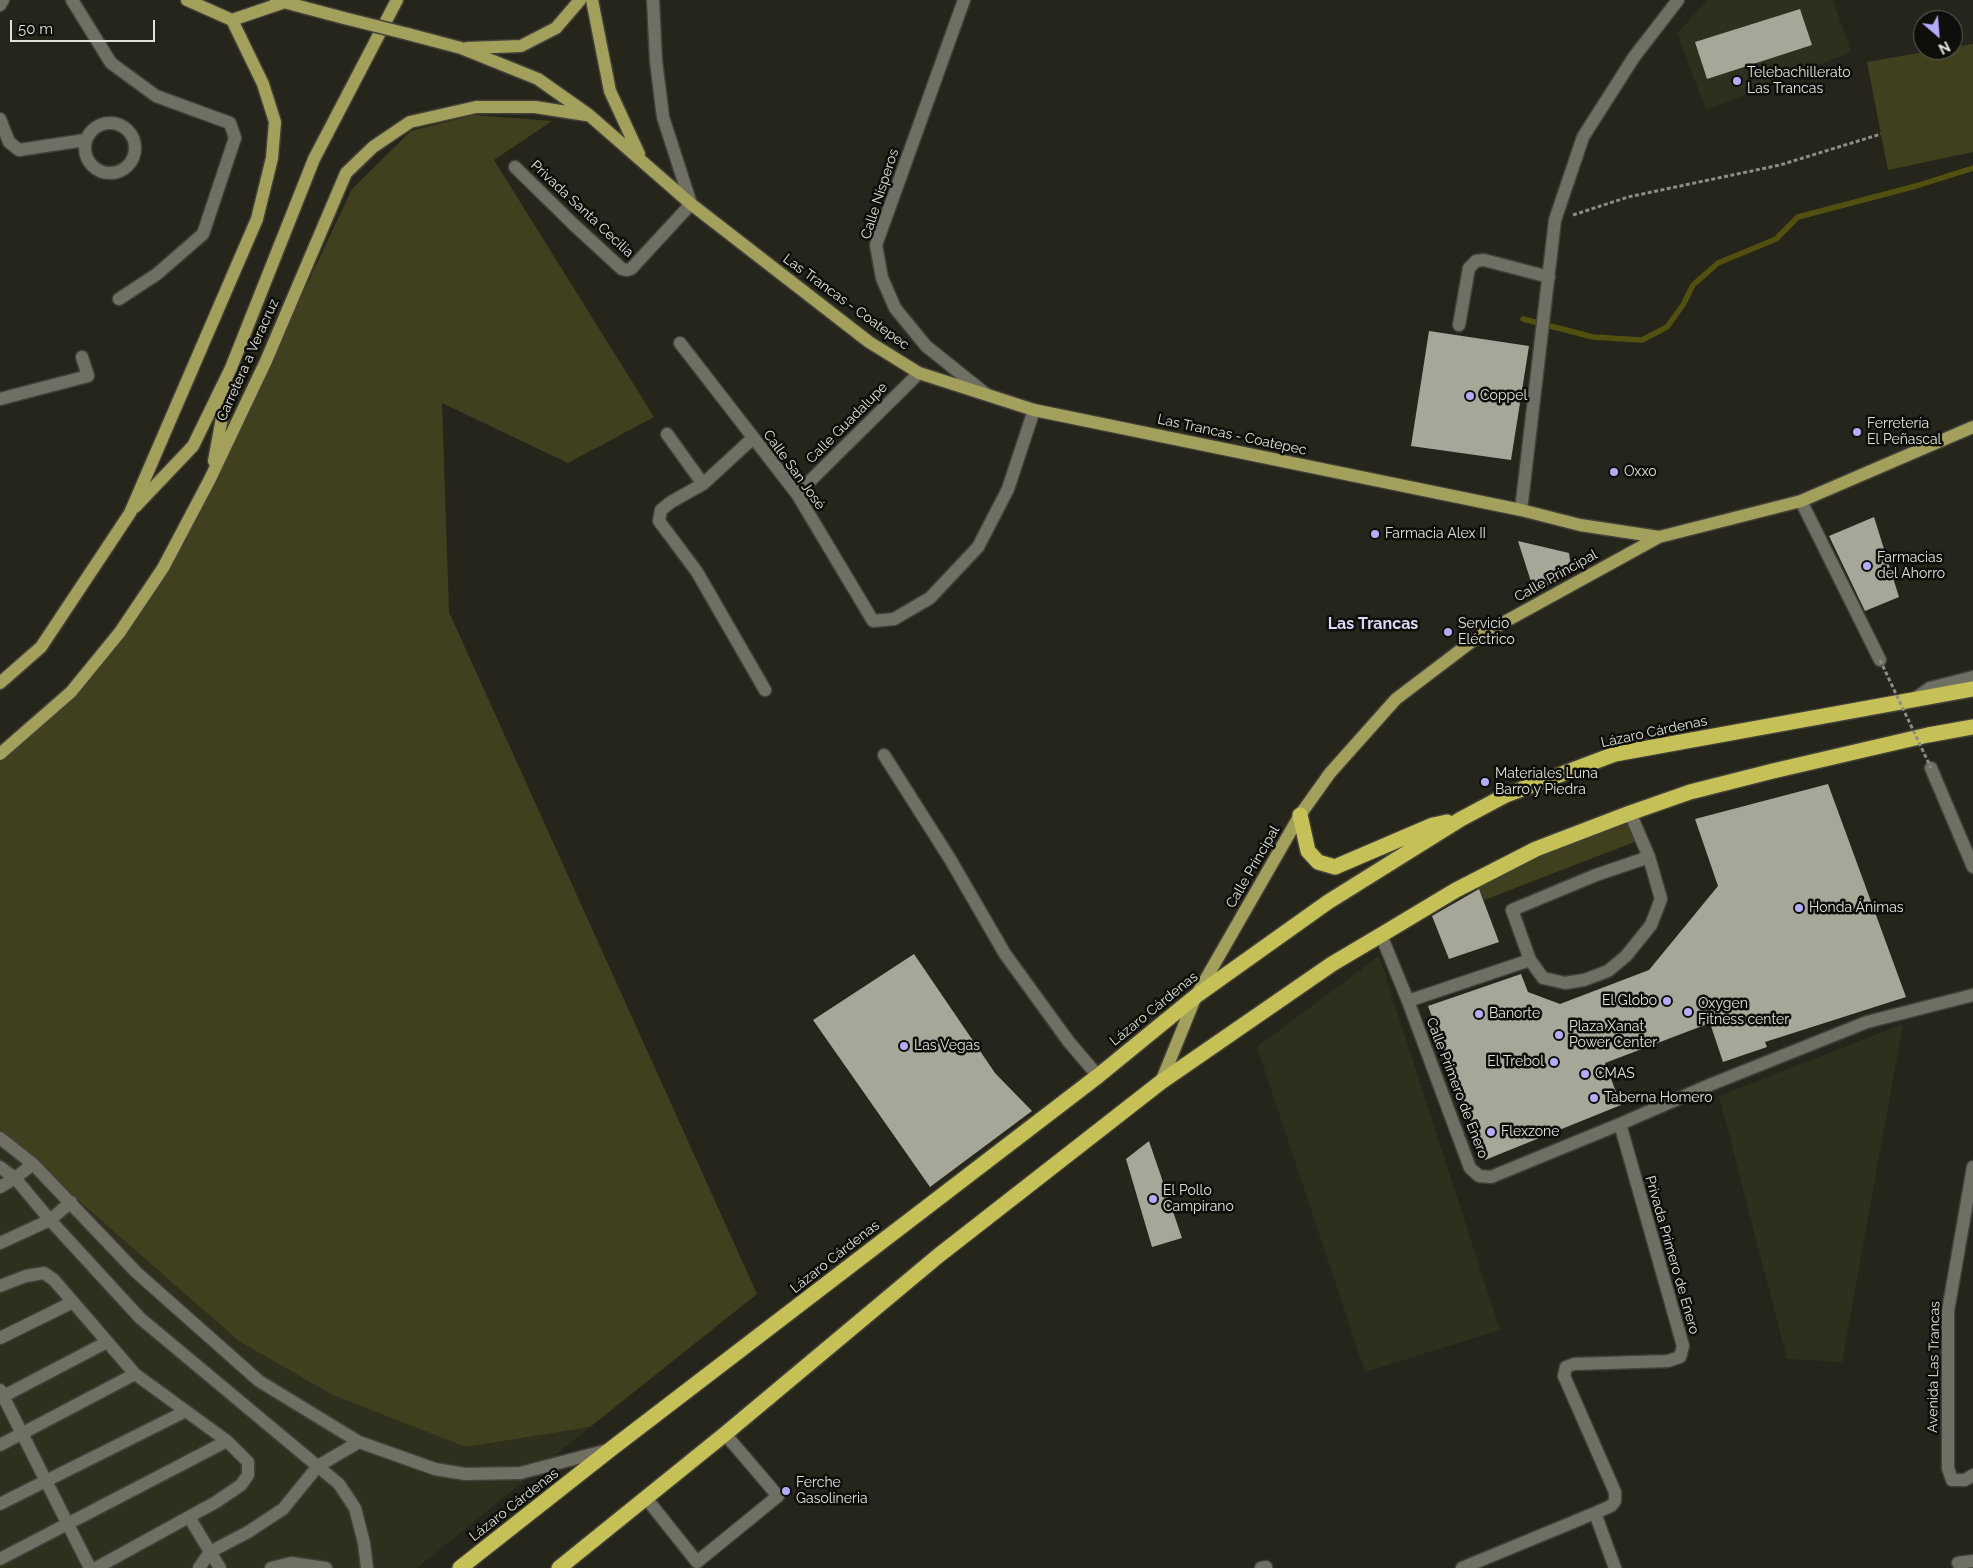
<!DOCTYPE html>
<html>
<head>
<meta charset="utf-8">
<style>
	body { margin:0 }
	#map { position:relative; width:1973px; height:1568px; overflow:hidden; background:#25251b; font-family:Raleway,sans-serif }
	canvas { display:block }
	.north { position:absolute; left:1913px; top:10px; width:50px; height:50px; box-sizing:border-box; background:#0e0e0a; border:1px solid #63635e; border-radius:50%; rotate:153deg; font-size:14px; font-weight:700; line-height:20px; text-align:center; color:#e2e2dc }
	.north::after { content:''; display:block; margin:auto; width:18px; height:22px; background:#b3adf9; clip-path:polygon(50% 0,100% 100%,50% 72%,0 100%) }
	.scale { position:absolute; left:10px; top:20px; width:145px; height:22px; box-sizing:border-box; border:2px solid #e2e2dc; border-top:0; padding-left:6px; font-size:15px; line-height:18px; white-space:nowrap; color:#e2e2dc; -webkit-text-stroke:4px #0e0e0a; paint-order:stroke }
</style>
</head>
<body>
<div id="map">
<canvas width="1973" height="1568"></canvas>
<div class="north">N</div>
<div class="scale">50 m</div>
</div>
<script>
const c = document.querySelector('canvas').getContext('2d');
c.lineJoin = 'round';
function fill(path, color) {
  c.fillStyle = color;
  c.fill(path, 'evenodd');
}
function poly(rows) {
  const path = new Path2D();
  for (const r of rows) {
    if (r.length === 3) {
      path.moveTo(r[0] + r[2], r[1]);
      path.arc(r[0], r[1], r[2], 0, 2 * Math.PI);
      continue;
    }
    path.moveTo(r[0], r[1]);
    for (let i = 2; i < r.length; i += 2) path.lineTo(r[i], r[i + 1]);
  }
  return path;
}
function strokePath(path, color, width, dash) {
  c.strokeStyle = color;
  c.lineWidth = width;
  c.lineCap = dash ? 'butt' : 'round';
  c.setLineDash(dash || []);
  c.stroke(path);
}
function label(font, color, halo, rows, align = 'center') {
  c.font = font + ' Raleway,sans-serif';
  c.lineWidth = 5;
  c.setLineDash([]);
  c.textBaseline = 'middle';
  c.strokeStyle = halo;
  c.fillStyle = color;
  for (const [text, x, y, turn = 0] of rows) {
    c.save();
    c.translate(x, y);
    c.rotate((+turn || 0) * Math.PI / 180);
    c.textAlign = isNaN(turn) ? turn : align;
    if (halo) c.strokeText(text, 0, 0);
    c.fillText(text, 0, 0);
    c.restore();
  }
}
const built = poly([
	[1708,0,1833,0,1851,52,1706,110,1677,33],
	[1379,956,1500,1330,1365,1372,1257,1047],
	[1903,1024,1842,1362,1787,1359,1719,1096],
	[0,1132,239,1341,466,1447,590,1427,417,1568,0,1568]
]);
const green = poly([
	[1973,44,1973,152,1888,170,1867,62,1935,50,1953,50,1953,47],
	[474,115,552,121,494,160,654,417,568,463,442,403,449,612,757,1294,590,1427,466,1447,333,1395,239,1341,0,1132,0,749,126,630,209,492,352,189,411,131],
	[1630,823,1637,841,1484,900,1478,887,1537,856]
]);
const stream = poly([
	[1523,319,1593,337,1642,340,1667,327,1683,305,1693,285,1718,263,1776,239,1798,217,1916,186,1973,168]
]);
const building = poly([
	[1800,9,1812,45,1707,79,1695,42],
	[1429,331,1529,346,1511,460,1411,446],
	[1874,517,1899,597,1865,611,1829,536],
	[1518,541,1569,553,1572,574,1534,591],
	[1828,784,1906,997,1765,1042,1767,1047,1723,1062,1710,1023,1605,1063,1621,1105,1485,1160,1428,1006,1521,974,1528,992,1560,1004,1649,970,1718,886,1695,819],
	[1479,889,1499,942,1449,959,1432,916],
	[914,954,995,1073,1032,1111,930,1187,813,1020],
	[1149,1141,1182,1238,1152,1247,1126,1159]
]);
const path = poly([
	[1573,215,1628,197,1780,165,1881,134]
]);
const minor = poly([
	[72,0,111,63,156,96,230,123,235,138,203,234,157,274,119,299],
	[964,0,876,245,882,278,895,308,926,346,986,394],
	[0,5,3,0],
	[0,119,9,142,19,150,85,140],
	[110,148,25],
	[515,167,573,224,622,269,627,270,631,269,691,204,663,117,656,61,653,0],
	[1459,325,1469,268,1476,261,1484,260,1549,277],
	[680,343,797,494,873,621,894,619,930,598,978,547,1008,489,1034,410],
	[0,399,88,376,82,357],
	[667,434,703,484],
	[753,438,703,484,671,502,661,510,659,521,697,572,765,690],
	[797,494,919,373],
	[1801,501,1880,660],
	[1521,510,1555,220,1583,137,1634,57,1678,0],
	[1913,700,1930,688,1973,677],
	[884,755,950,859,1005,954,1069,1042,1098,1076],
	[1931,768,1973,867],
	[1630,813,1649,857],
	[1649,857,1661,899,1651,925,1626,956,1608,971,1584,980,1565,983,1543,978,1530,960,1512,910,1596,875,1649,857],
	[1381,935,1408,1001,1470,1168,1479,1176,1491,1177,1620,1124,1712,1084,1867,1022,1973,995],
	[1408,1001,1530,960],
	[0,1138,33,1164,136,1272,259,1381,359,1442,435,1469,465,1474,520,1473,608,1450],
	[0,1167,15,1178,50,1220,140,1318,339,1484,355,1508,364,1543,367,1568],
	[1973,1167,1948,1311,1948,1468,1952,1480,1965,1480,1973,1475],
	[0,1187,15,1178,33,1164],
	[0,1243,50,1220,71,1202],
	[0,1286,26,1276,44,1273,54,1280,135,1374,227,1441,248,1462,248,1475,241,1485,216,1502,96,1568],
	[0,1338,73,1302],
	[0,1390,90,1568],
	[0,1398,107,1342],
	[0,1445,135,1374],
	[646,1498,697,1562,778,1496,725,1434],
	[0,1504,186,1411],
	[1595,1513,1615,1568],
	[189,1517,220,1568],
	[0,1559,227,1441],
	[1958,1563,1973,1561],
	[199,1568,210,1552,248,1532,283,1509,318,1466,359,1442],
	[271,1568,291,1563,326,1568],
	[1261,1568,1266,1567],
	[1462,1568,1595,1513,1611,1506,1615,1501,1615,1492,1564,1376,1566,1367,1574,1364,1668,1361,1680,1357,1683,1346,1620,1124]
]);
const major = poly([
	[187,0,232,20,282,3],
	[276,0,344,18],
	[592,0,610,91,639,154],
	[408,34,461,48,538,79,589,115,691,204,869,342,919,373,1034,410,1521,510,1580,525,1659,537],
	[467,48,521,46,556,28,580,0],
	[214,461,228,385],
	[135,507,193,446,231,368,314,159,397,0],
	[0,683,41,647,130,513,257,219,272,158,275,122,263,84,232,20],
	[0,754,71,692,120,632,163,568,210,479,266,361,346,173,373,147,410,122,476,107,535,107,586,115],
	[1161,1082,1196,996,1300,815,1330,773,1396,699,1479,636,1659,537,1801,501,1973,427]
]);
const highway = poly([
	[1300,815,1308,851,1318,862,1335,867,1433,825,1447,822],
	[460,1568,611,1449,1098,1076,1196,996,1328,902,1461,819,1506,795,1615,754,1973,689],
	[559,1568,725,1434,938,1256,1161,1082,1332,964,1381,935,1456,890,1536,849,1630,813,1690,792,1773,771,1928,735,1973,727]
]);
const pathBridge = poly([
	[1880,660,1931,768]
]);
const majorBridge = poly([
	[344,18,408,34]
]);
const markers = [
	[1737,81,5,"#b3adf9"],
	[1470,396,5,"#b3adf9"],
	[1857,432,5,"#b3adf9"],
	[1614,472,5,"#b3adf9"],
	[1375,534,5,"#b3adf9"],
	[1867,566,5,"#b3adf9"],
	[1448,632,5,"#b3adf9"],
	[1485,782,5,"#b3adf9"],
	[1799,908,5,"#b3adf9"],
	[1667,1001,5,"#b3adf9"],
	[1688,1012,5,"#b3adf9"],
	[1479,1014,5,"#b3adf9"],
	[1559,1035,5,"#b3adf9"],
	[904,1046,5,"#b3adf9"],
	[1554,1062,5,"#b3adf9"],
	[1585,1074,5,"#b3adf9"],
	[1594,1098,5,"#b3adf9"],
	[1491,1132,5,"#b3adf9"],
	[1153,1199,5,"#b3adf9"],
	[786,1491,5,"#b3adf9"]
];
const poiNames = [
	["Telebachillerato",1747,73],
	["Las Trancas",1747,89],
	["Coppel",1480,396],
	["Ferretería",1867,424],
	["El Peñascal",1867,440],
	["Oxxo",1624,472],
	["Farmacia Alex II",1385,534],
	["Farmacias",1877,558],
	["del Ahorro",1877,574],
	["Servicio",1458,624],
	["Eléctrico",1458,640],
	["Materiales Luna",1495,774],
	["Barro y Piedra",1495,790],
	["Honda Ánimas",1809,908],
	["El Globo",1657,1001,"right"],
	["Oxygen",1698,1004],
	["Fitness center",1698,1020],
	["Banorte",1489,1014],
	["Plaza Xanat",1569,1027],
	["Power Center",1569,1043],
	["Las Vegas",914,1046],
	["El Trebol",1544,1062,"right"],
	["CMAS",1595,1074],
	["Taberna Homero",1604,1098],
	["Flexzone",1501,1132],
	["El Pollo",1163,1191],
	["Campirano",1163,1207],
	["Ferche",796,1483],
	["Gasolineria",796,1499]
];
const streetNames = [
	["Calle Nísperos",880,194,-72],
	["Privada Santa Cecilia",582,209,43],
	["Las Trancas - Coatepec",846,302,36],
	["Carretera a Veracruz",248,360,-66],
	["Calle Guadalupe",847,423,-45],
	["Las Trancas - Coatepec",1232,435,12],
	["Calle San José",794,470,54],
	["Calle Principal",1556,576,-29],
	["Lázaro Cárdenas",1654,732,-12],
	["Calle Principal",1253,867,-60],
	["Lázaro Cárdenas",1154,1009,-39],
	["Calle Primero de Enero",1457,1088,69],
	["Privada Primero de Enero",1672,1255,74],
	["Lázaro Cárdenas",835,1257,-38],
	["Avenida Las Trancas",1934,1367,-89],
	["Lázaro Cárdenas",514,1505,-38]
];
const quarterNames = [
	["Las Trancas",1373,624]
];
fill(built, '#2f2f1e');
fill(green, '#41401e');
strokePath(stream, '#52500f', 5.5);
fill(building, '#a6a699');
strokePath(minor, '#424139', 15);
strokePath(major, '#424139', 15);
strokePath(highway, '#424139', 18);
strokePath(path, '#8d8d85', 3, [4, 2.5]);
strokePath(minor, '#6f6f63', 12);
strokePath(major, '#a3a05c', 12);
strokePath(highway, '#c5c157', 15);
strokePath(majorBridge, '#424139', 15, []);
strokePath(pathBridge, '#8d8d85', 3, [4, 2.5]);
strokePath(majorBridge, '#a3a05c', 12);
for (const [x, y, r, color] of markers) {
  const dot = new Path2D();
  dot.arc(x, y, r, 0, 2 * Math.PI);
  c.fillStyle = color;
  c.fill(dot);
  strokePath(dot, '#0e0e0a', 2);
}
label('14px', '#e2e2dc', '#0e0e0a', poiNames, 'left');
label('14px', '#e2e2dc', '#0e0e0a', streetNames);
label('bold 16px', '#dbd9f7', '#0e0e0a', quarterNames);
</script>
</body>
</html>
